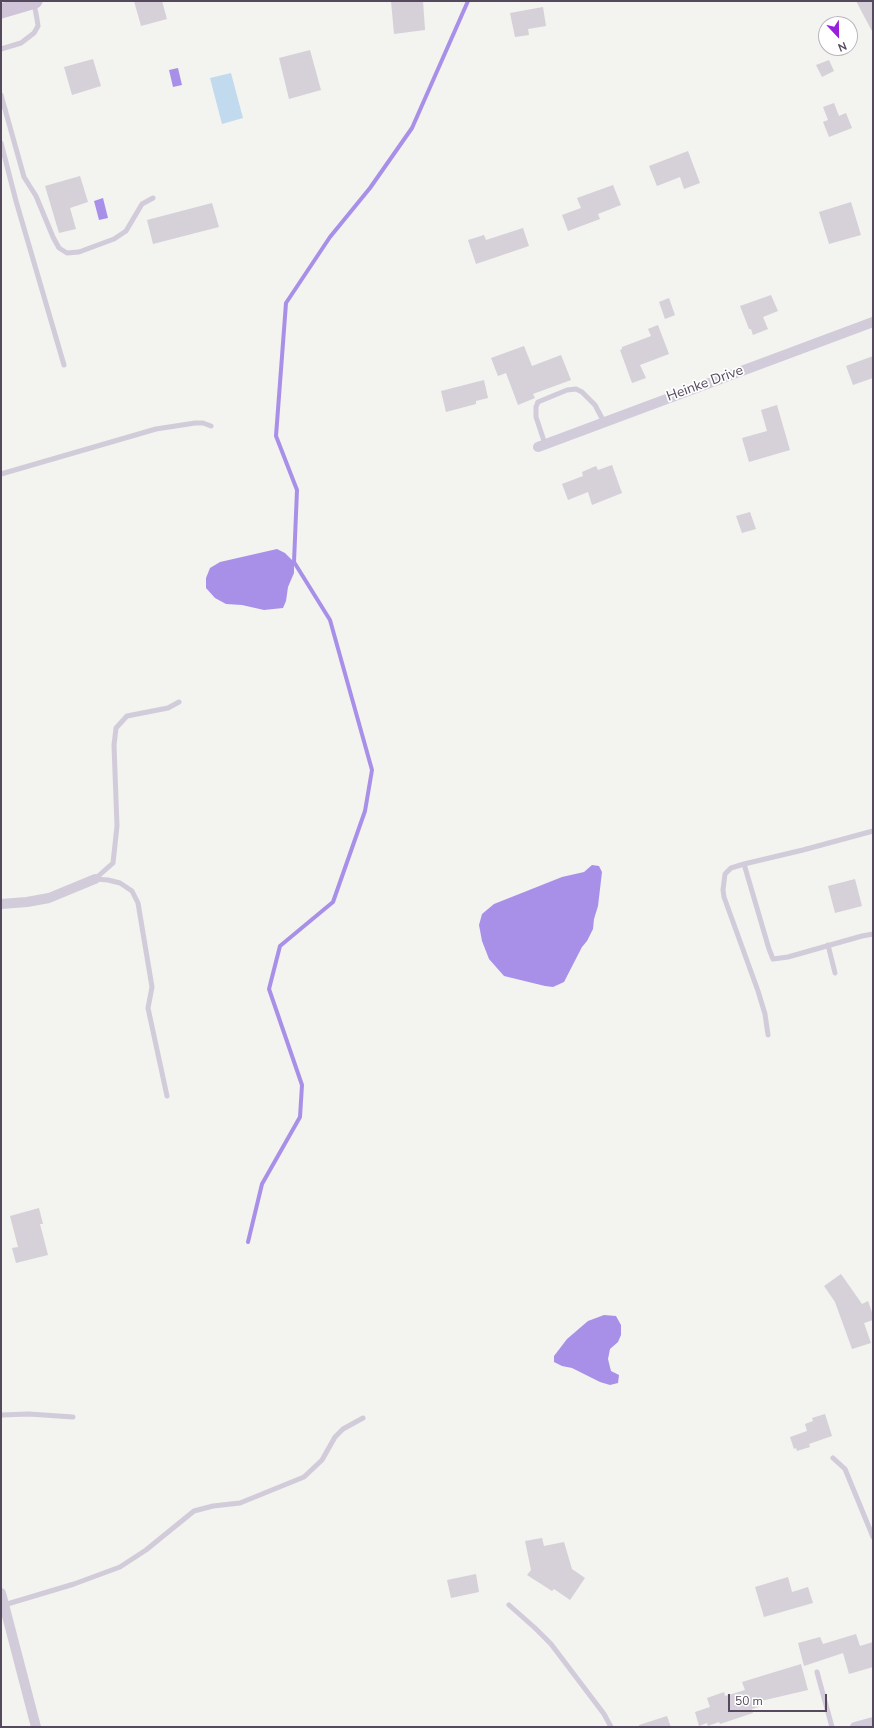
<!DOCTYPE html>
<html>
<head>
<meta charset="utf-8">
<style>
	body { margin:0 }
	#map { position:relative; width:874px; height:1728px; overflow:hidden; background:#f3f3f0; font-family:"Nunito Sans",sans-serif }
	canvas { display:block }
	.frame { position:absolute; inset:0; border:2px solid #54495d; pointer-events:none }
	.north { position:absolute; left:818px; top:16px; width:40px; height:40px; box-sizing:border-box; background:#fff; border:1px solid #bbb6be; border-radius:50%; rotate:158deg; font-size:11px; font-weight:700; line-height:16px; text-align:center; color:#54495d }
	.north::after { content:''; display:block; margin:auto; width:14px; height:18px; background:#9620dd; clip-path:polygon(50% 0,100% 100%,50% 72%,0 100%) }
	.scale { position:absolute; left:728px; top:1694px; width:99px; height:18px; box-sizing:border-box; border:2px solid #54495d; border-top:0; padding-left:5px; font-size:12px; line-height:14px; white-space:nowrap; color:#54495d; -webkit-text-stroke:3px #fff; paint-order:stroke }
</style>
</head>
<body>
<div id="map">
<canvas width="874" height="1728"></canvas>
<div class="frame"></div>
<div class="north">N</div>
<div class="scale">50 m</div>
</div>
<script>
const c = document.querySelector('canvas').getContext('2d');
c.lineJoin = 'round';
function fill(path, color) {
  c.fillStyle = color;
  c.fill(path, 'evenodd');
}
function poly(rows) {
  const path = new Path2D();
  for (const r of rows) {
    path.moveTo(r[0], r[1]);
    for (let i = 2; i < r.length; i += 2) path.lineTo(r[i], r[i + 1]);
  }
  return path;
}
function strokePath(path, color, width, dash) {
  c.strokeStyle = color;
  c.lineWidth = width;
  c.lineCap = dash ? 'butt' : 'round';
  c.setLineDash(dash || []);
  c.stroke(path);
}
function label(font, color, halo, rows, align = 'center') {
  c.font = font + ' "Nunito Sans",sans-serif';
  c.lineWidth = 3.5;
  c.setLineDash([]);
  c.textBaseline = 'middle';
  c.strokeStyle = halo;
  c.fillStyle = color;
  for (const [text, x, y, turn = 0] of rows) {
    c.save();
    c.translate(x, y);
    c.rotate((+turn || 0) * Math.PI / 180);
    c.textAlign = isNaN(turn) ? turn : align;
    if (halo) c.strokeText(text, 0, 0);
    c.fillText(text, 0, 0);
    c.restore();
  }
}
const green = poly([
	[231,73,243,118,222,124,210,78]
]);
const water = poly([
	[178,68,182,85,173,87,169,70],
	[103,198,108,218,99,220,94,201],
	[277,549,285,553,294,562,294,573,288,587,286,601,283,608,264,610,242,605,226,604,215,598,206,588,206,578,210,568,220,562],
	[592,865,599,866,602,872,598,906,594,919,593,929,587,941,582,947,564,982,553,987,545,986,504,976,489,959,482,941,479,925,482,914,494,904,562,877,584,872],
	[604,1315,616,1316,621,1325,621,1335,618,1342,610,1349,608,1359,611,1371,619,1375,618,1383,610,1385,600,1382,572,1368,562,1366,554,1362,554,1356,567,1339,588,1321]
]);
const stream = poly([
	[248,1242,262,1184,300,1117,302,1085,269,989,280,946,333,902,365,811,372,770,330,620,294,562,297,490,276,436,286,303,330,237,370,188,412,128,468,1]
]);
const building = poly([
	[134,1,162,1,167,19,141,26],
	[391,1,423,1,425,30,394,34],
	[856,1,873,1,873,33],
	[543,7,546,26,528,29,529,35,515,37,510,13],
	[310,50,321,90,289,99,279,58],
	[93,59,101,86,72,95,64,67],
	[829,60,834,71,822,77,816,65],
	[834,103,839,116,846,113,852,128,829,137,823,122,828,120,823,107],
	[688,151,700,183,684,189,680,177,657,186,649,166],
	[80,176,88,202,70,208,76,229,59,233,45,186],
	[613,185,621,205,598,214,600,219,568,231,562,215,581,208,577,198],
	[851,202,861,235,829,244,819,212],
	[212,203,219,227,153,244,147,220],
	[523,228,529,246,476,264,468,240,484,235,486,240],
	[771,295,778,311,763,317,768,329,753,335,751,329,749,329,740,306],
	[669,298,675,315,665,319,659,302],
	[658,325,669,354,640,365,646,378,632,383,620,350,622,349,622,347,651,336,648,329],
	[524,346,532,366,561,355,571,380,533,394,535,398,518,405,506,373,498,376,491,358],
	[873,356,873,378,853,385,846,366],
	[484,380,488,398,476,401,476,404,446,412,441,391],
	[777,405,790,450,749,462,742,438,767,431,761,410],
	[612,465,622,493,592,505,588,492,568,500,562,484,583,476,582,472,596,466,598,470],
	[750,512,756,529,742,533,736,516],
	[855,879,862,906,835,913,828,886],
	[39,1208,43,1224,40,1224,48,1255,16,1263,12,1248,18,1247,10,1216],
	[841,1274,862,1304,868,1301,873,1315,873,1320,864,1323,871,1343,852,1349,835,1302,824,1286],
	[825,1414,832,1436,809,1444,810,1447,797,1451,796,1448,794,1449,790,1437,807,1431,805,1424,813,1421,812,1418],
	[542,1538,544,1546,564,1542,572,1569,585,1578,570,1600,554,1589,552,1591,527,1575,531,1570,525,1541],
	[476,1574,479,1592,451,1598,447,1580],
	[788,1577,792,1592,808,1587,813,1603,764,1617,755,1587],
	[856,1634,860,1646,873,1642,873,1667,849,1674,843,1653,804,1666,798,1643,820,1637,823,1644],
	[801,1664,808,1690,761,1701,762,1706,752,1709,753,1713,720,1724,719,1722,708,1726,707,1723,699,1726,695,1712,710,1707,707,1698,724,1692,725,1696,745,1690,742,1682],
	[667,1716,671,1727,639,1727,639,1725]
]);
const lane = poly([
	[1,49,21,43,34,33,38,26,37,19,34,3],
	[1,95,24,177,36,196,53,237,59,248,67,253,79,252,114,239,126,231,142,204,153,198],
	[1,143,16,201,64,365],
	[545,444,536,417,536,407,538,402,567,390,576,389,582,392,595,405,604,422],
	[1,474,156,429,195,423,203,423,211,426],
	[744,864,769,949,773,959,788,957,862,936,873,934],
	[95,879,108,880,120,883,132,891,138,903,152,987,148,1008,167,1096],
	[95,879,113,863,117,826,114,745,116,728,127,716,168,708,179,702],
	[828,945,835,973],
	[768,1035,765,1014,758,991,724,897,723,890,725,874,731,868,744,864,803,850,873,831],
	[1,1415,29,1414,73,1417],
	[833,1458,845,1469,873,1537],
	[4,1605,74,1584,120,1567,146,1550,194,1511,213,1506,240,1503,304,1477,322,1460,335,1437,343,1429,363,1418],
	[509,1605,535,1628,551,1644,604,1714,611,1727],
	[817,1672,832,1727]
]);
const street = poly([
	[538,447,873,322],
	[1,904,27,902,49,898,95,879],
	[1,1593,36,1727],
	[855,1727,873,1722]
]);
const secondary = poly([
	[1,11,35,1]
]);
const streetNames = [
	["Heinke Drive",705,384,-20]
];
fill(green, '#c1daee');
fill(water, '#a890e9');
strokePath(stream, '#a890e9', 4);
fill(building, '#d6d0d8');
strokePath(lane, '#d2cbd9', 5);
strokePath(street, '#d2cbd9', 10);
strokePath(secondary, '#d0c4d8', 15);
label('14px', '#54495d', '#fff', streetNames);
</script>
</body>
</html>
